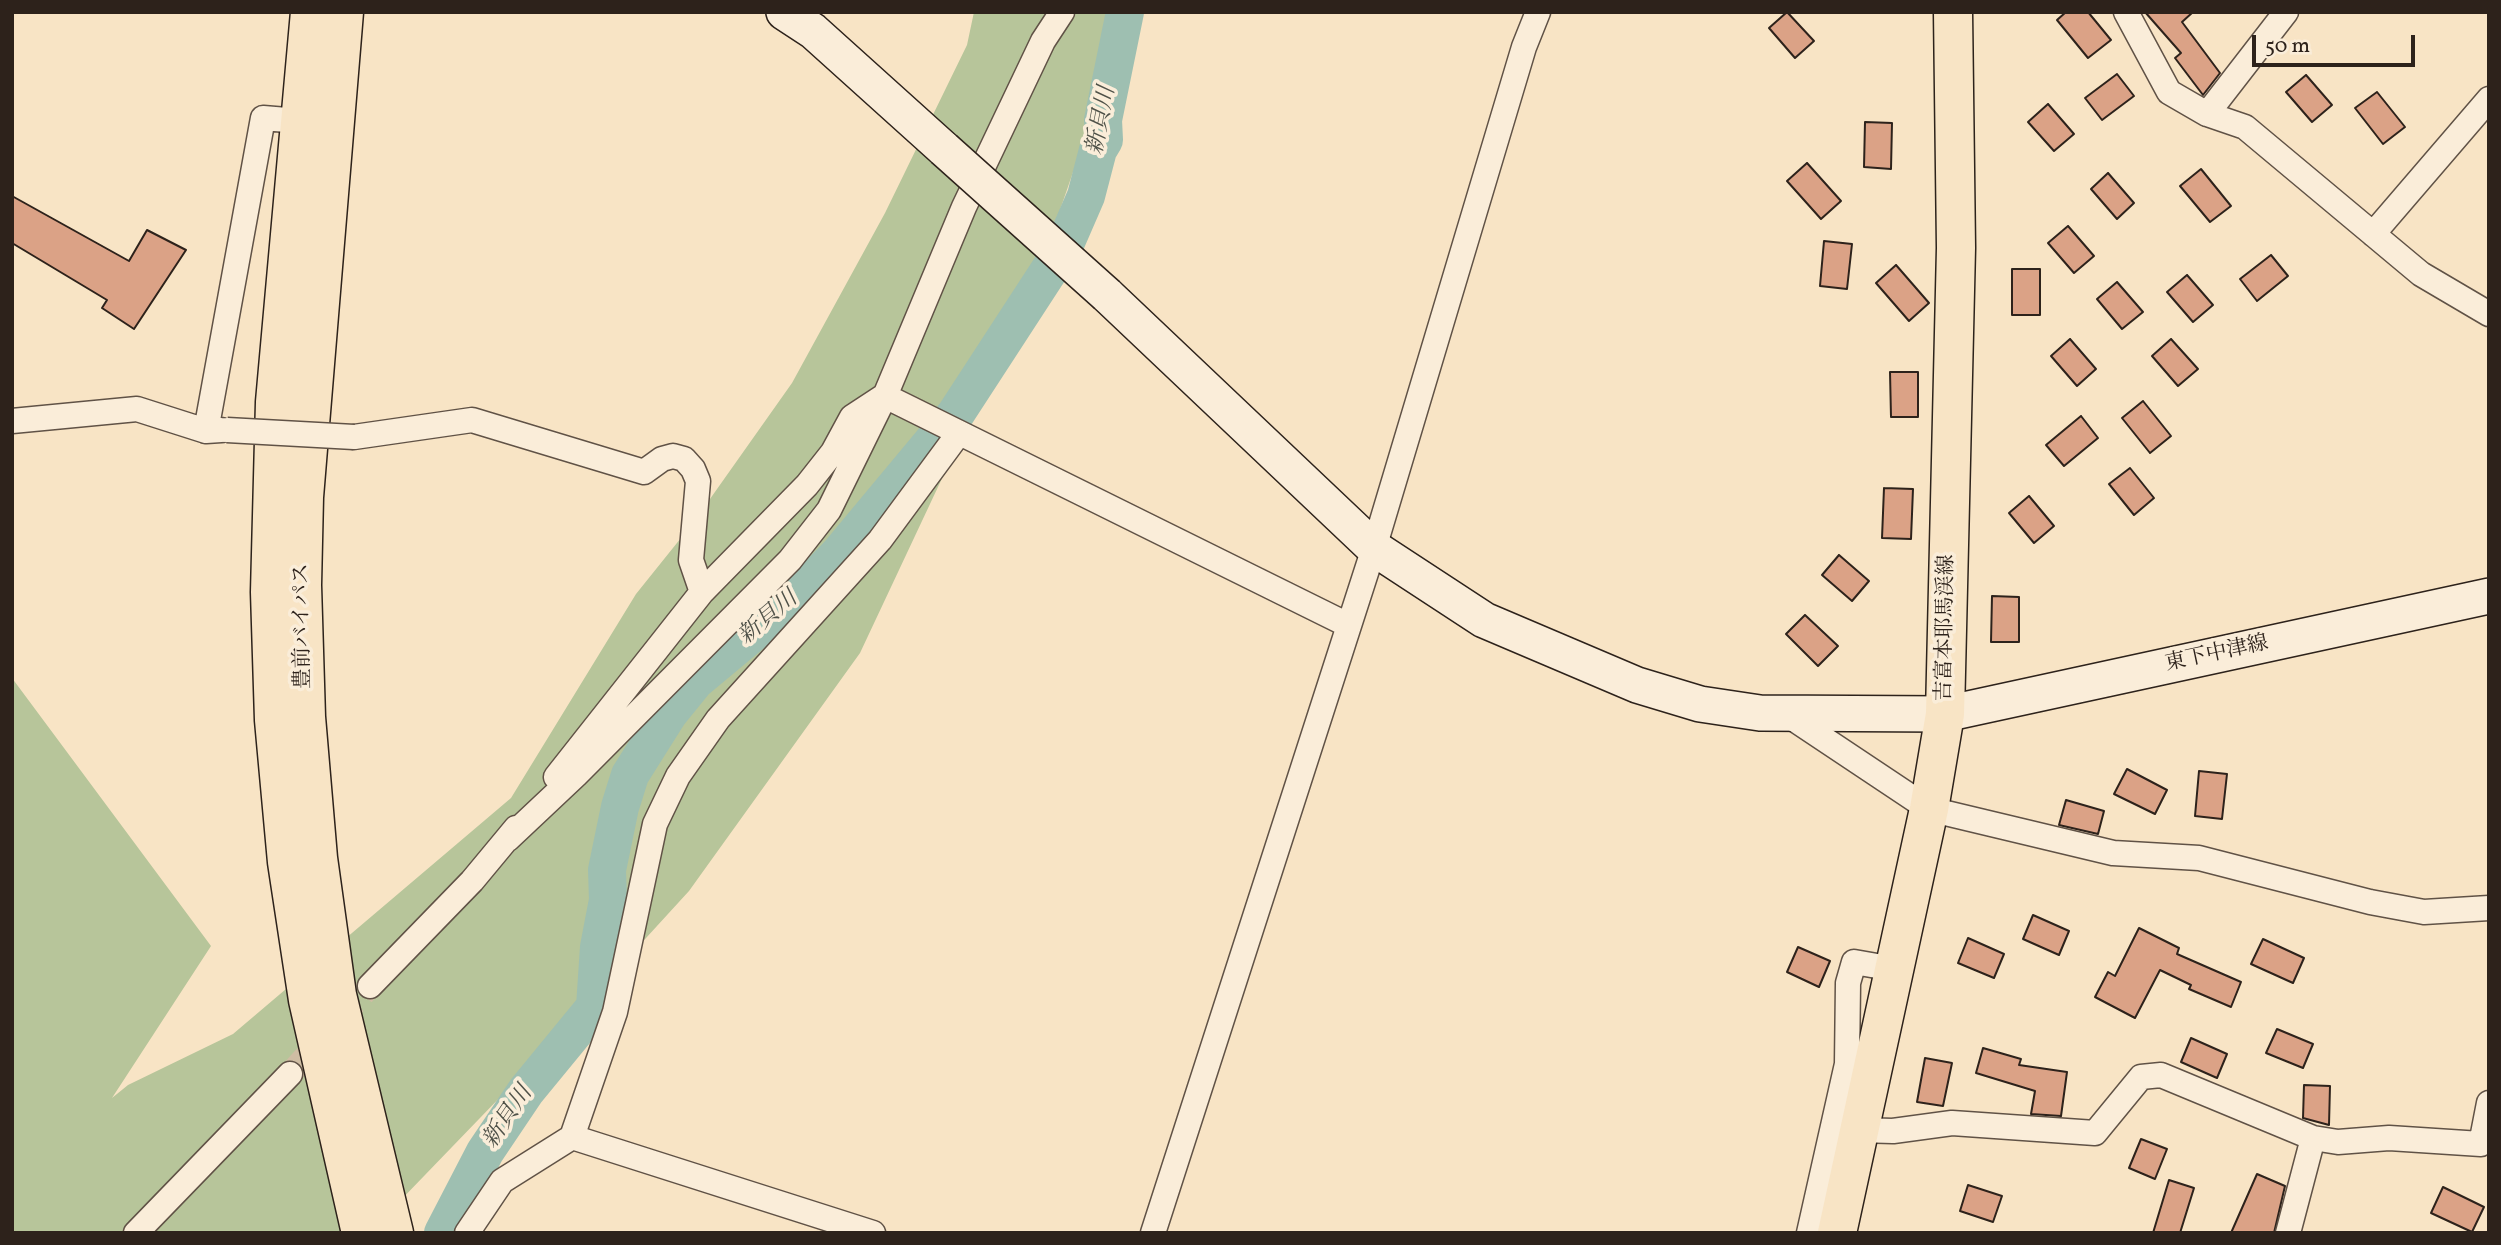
<!DOCTYPE html>
<html>
<head>
<meta charset="utf-8">
<style>
	body { margin:0 }
	#map { position:relative; width:2501px; height:1245px; overflow:hidden; background:#f8e4c5; font-family:Vollkorn,serif }
	canvas { display:block }
	.frame { position:absolute; inset:0; border:14px solid #2d221b; pointer-events:none }
	.scale { position:absolute; left:2252px; top:35px; width:163px; height:32px; box-sizing:border-box; border:4px solid #2d221b; border-top:0; padding-left:9px; font-size:21px; line-height:24px; white-space:nowrap; color:#2d221b; -webkit-text-stroke:5px #faedd9; paint-order:stroke }
</style>
</head>
<body>
<div id="map">
<canvas width="2501" height="1245"></canvas>
<div class="frame"></div>
<div class="scale">50 m</div>
</div>
<script>
const c = document.querySelector('canvas').getContext('2d');
c.lineJoin = 'round';
function fill(path, color) {
  c.fillStyle = color;
  c.fill(path, 'evenodd');
}
function poly(rows) {
  const path = new Path2D();
  for (const r of rows) {
    path.moveTo(r[0], r[1]);
    for (let i = 2; i < r.length; i += 2) path.lineTo(r[i], r[i + 1]);
  }
  return path;
}
function strokePath(path, color, width, dash) {
  c.strokeStyle = color;
  c.lineWidth = width;
  c.lineCap = dash ? 'butt' : 'round';
  c.setLineDash(dash || []);
  c.stroke(path);
}
function label(font, color, halo, rows, align = 'center') {
  c.font = font + ' Vollkorn,"Noto Serif JP",serif';
  c.lineWidth = 7;
  c.setLineDash([]);
  c.textBaseline = 'middle';
  c.strokeStyle = halo;
  c.fillStyle = color;
  for (const [text, x, y, turn = 0] of rows) {
    c.save();
    c.translate(x, y);
    c.rotate((+turn || 0) * Math.PI / 180);
    c.textAlign = isNaN(turn) ? turn : align;
    if (halo) c.strokeText(text, 0, 0);
    c.fillText(text, 0, 0);
    c.restore();
  }
}
const green = poly([
	[974,12,1128,12,1038,274,860,653,689,891,507,1090,369,1233,12,1233,12,678,211,946,112,1098,128,1085,233,1034,511,798,636,594,693,523,792,383,885,213,967,45]
]);
const river = poly([
	[443,1233,485,1152,526,1091,595,1007,599,947,608,900,607,870,620,807,630,775,669,713,695,681,803,591,840,553,955,415,1063,249,1086,196,1098,150,1104,140,1103,120,1125,12]
]);
const building = poly([
	[1787,12,1814,41,1795,58,1769,28,1787,12],
	[2066,12,2088,12,2111,40,2088,58,2057,20,2066,12],
	[2145,12,2193,12,2182,22,2220,73,2203,95,2175,58,2181,53,2145,12],
	[2117,74,2134,96,2102,120,2085,98,2117,74],
	[2306,75,2332,105,2312,122,2286,92,2306,75],
	[2377,92,2405,127,2383,144,2355,108,2377,92],
	[2048,104,2074,134,2054,151,2028,122,2048,104],
	[1865,122,1892,123,1891,169,1864,167,1865,122],
	[1807,163,1841,201,1821,219,1787,181,1807,163],
	[2201,169,2231,206,2210,222,2180,186,2201,169],
	[2108,173,2134,203,2117,219,2091,189,2108,173],
	[12,196,129,261,147,230,186,250,134,329,102,308,107,300,12,243,12,196],
	[2068,226,2094,256,2074,273,2048,243,2068,226],
	[1824,241,1852,244,1847,289,1820,286,1824,241],
	[2271,255,2288,276,2257,301,2240,279,2271,255],
	[1896,265,1929,303,1909,321,1876,283,1896,265],
	[2012,269,2040,269,2040,315,2012,315,2012,269],
	[2187,275,2213,305,2193,322,2167,292,2187,275],
	[2117,282,2143,312,2122,329,2097,299,2117,282],
	[2070,339,2096,369,2077,386,2051,356,2070,339],
	[2171,339,2198,369,2178,386,2152,356,2171,339],
	[1890,372,1918,372,1918,417,1891,417,1890,372],
	[2143,401,2171,436,2150,453,2122,418,2143,401],
	[2081,416,2098,438,2064,466,2046,445,2081,416],
	[2130,468,2154,498,2134,515,2109,484,2130,468],
	[1884,488,1913,489,1911,539,1882,538,1884,488],
	[2029,496,2054,526,2034,543,2009,513,2029,496],
	[1839,555,1869,581,1852,601,1822,575,1839,555],
	[1992,596,2019,597,2019,642,1991,642,1992,596],
	[1805,615,1838,646,1818,666,1786,634,1805,615],
	[2127,769,2167,790,2155,814,2114,794,2127,769],
	[2199,771,2227,774,2222,819,2195,816,2199,771],
	[2066,800,2104,811,2098,834,2059,825,2066,800],
	[2033,915,2069,931,2059,955,2023,939,2033,915],
	[2139,928,2179,948,2177,954,2241,982,2231,1007,2189,989,2191,985,2160,970,2135,1018,2095,997,2108,972,2115,976,2139,928],
	[1968,938,2004,954,1994,978,1958,963,1968,938],
	[2263,939,2304,958,2293,983,2251,964,2263,939],
	[1798,947,1830,961,1819,987,1787,972,1798,947],
	[2277,1029,2313,1044,2303,1068,2266,1053,2277,1029],
	[2191,1038,2227,1054,2217,1078,2181,1062,2191,1038],
	[1983,1048,2021,1059,2019,1065,2067,1072,2061,1116,2031,1114,2035,1091,1976,1073,1983,1048],
	[1925,1058,1952,1063,1943,1106,1917,1102,1925,1058],
	[2304,1085,2330,1086,2329,1125,2303,1118,2304,1085],
	[2141,1139,2167,1149,2155,1179,2129,1168,2141,1139],
	[2257,1174,2285,1186,2274,1233,2231,1233,2257,1174],
	[2169,1180,2194,1188,2180,1233,2153,1233,2169,1180],
	[1968,1185,2002,1196,1993,1222,1960,1211,1968,1185],
	[2443,1187,2484,1207,2472,1232,2431,1213,2443,1187]
]);
const streetTunnel = poly([
	[290,1074,370,986]
]);
const street = poly([
	[2126,12,2169,92,2207,114,2245,127,2421,274,2489,314],
	[2207,114,2286,12],
	[2373,234,2489,99],
	[885,396,1348,625],
	[12,421,137,409,206,431,221,430],
	[206,431,263,118,299,121],
	[354,437,472,420,644,472,662,459,673,456,684,459,693,469,698,481,691,560,702,592],
	[1785,713,1929,809,2113,853,2199,858,2370,902,2424,912,2489,908],
	[556,777,702,592,807,485,833,452,852,417,884,396],
	[508,839,576,775,790,560,829,510,885,396,964,207,1043,41,1062,12],
	[370,986,472,881,516,828],
	[1858,1130,1893,1131,1952,1123,2095,1133,2141,1077,2161,1075,2313,1138,2338,1142,2389,1138,2481,1144,2489,1103],
	[572,1137,873,1233],
	[136,1233,290,1074],
	[467,1233,502,1181,572,1137,615,1012,655,824,678,776,718,719,880,540,959,433],
	[1153,1233,1374,548,1524,47,1538,12],
	[1809,1233,1847,1064,1848,983,1854,962,1894,969],
	[2288,1233,2313,1138]
]);
const secondary = poly([
	[784,12,813,31,944,149],
	[1107,295,1374,548,1484,620,1637,685,1700,704,1760,713,1945,714,2489,596]
]);
const primary = poly([
	[1837,1233,1929,809,1945,714,1956,248,1953,12]
]);
const highway = poly([
	[310,12,275,402,270,592,274,720,287,862,308,1000,361,1233],
	[344,12,304,497,302,585,306,717,318,858,337,995,394,1233]
]);
const streetBridge = poly([
	[227,430,354,437]
]);
const secondaryBridge = poly([
	[944,149,1107,295]
]);
const streetNames = [
	["豊前バイパス",304,626,-91],
	["吉富本耶馬渓線",1947,628,-89],
	["東下中津線",2217,655,-12]
];
const waterNames = [
	["新貝川",1103,121,-79],
	["新貝川",769,619,-40],
	["新貝川",509,1118,-56]
];
fill(green, '#b7c59a');
strokePath(river, '#9ebfb1', 38);
fill(building, '#dba286');
strokePath(building, '#2d221b', 2);
strokePath(streetTunnel, '#cfbda3', 24, [24, 12]);
strokePath(street, '#605246', 27);
strokePath(secondary, '#2d221b', 38);
strokePath(primary, '#2d221b', 41);
strokePath(highway, '#2d221b', 41);
strokePath(street, '#faedd9', 24);
strokePath(secondary, '#faedd9', 35);
strokePath(primary, '#f8e4c5', 38);
strokePath(highway, '#f8e4c5', 38);
strokePath(streetBridge, '#605246', 27, []);
strokePath(secondaryBridge, '#2d221b', 38, []);
strokePath(streetBridge, '#faedd9', 24);
strokePath(secondaryBridge, '#faedd9', 35);
label('21px', '#2d221b', '#faedd9', streetNames);
label('italic 23px', '#4f5148', '#faedd9', waterNames);
</script>
</body>
</html>
